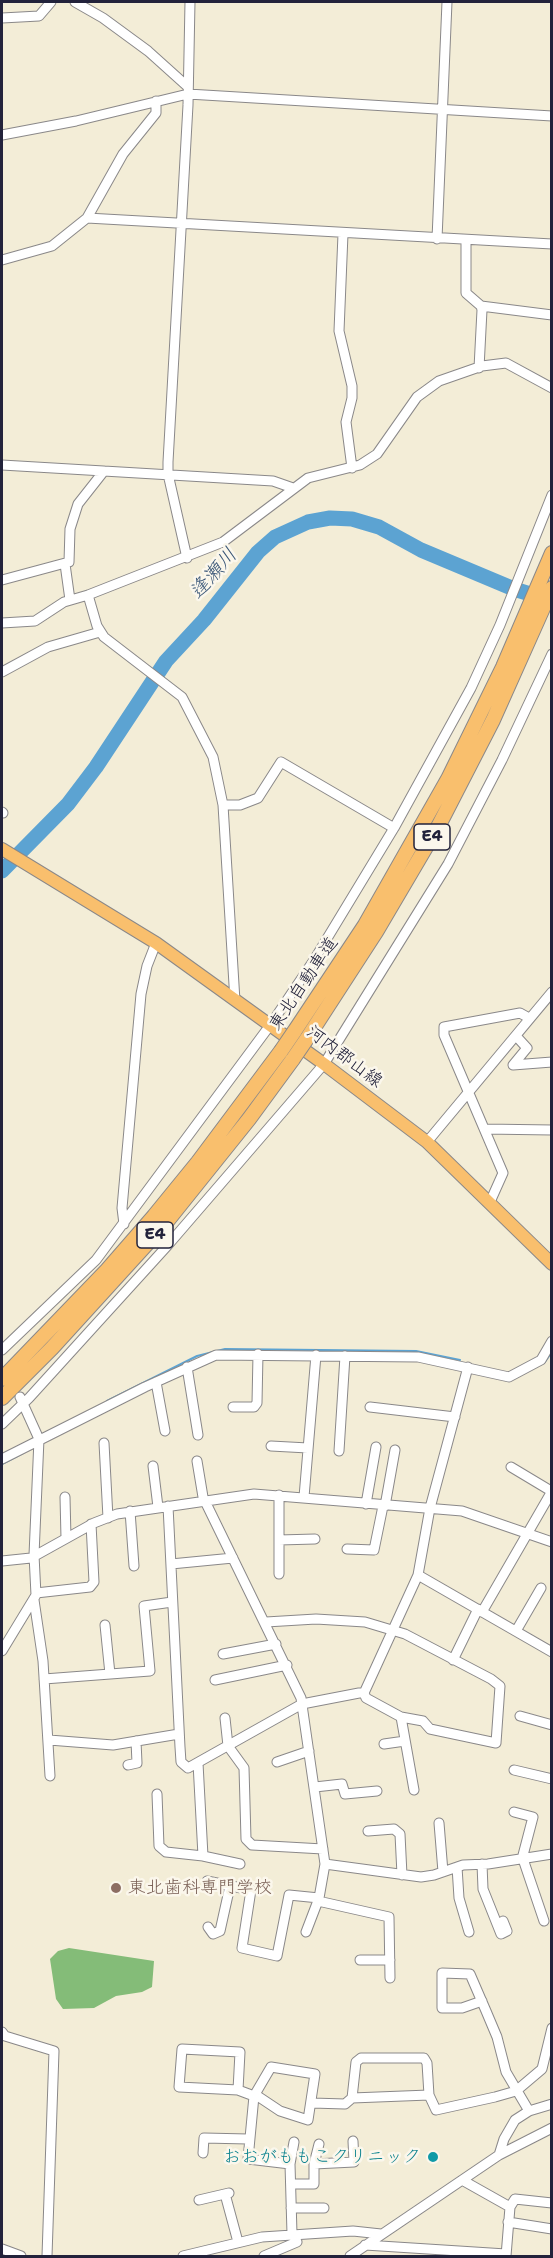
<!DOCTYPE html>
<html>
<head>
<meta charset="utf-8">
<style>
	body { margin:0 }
	#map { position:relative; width:553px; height:2258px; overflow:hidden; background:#f3edd7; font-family:"Shantell Sans",sans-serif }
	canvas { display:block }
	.frame { position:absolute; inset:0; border:3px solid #22223b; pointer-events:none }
</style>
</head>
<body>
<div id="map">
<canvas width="553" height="2258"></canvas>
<div class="frame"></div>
</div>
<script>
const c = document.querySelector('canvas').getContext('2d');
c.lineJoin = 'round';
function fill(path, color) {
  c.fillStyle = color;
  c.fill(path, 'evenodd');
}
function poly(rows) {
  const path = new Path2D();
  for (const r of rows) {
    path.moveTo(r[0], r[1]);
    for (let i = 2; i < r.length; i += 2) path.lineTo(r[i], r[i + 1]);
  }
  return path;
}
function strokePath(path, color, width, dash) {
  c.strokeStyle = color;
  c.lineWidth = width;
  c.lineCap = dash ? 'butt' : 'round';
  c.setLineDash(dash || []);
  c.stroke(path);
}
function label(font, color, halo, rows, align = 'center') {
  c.font = font + ' "Shantell Sans","Klee One",sans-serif';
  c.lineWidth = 5;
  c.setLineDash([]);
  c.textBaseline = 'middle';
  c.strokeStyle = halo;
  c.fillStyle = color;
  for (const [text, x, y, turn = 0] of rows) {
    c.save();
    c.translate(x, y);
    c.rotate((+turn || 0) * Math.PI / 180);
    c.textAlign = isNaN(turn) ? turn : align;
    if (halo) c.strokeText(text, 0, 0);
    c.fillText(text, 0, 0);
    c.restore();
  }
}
const forest = poly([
	[69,1948,154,1961,152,1987,142,1992,116,1996,94,2008,63,2009,56,1999,50,1959,58,1951]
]);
const stream = poly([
	[544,1363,552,1352],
	[107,1401,197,1356,225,1349,416,1351,460,1360],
	[2,1464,23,1453]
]);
const river = poly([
	[2,871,68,804,96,767,166,661,204,620,258,552,275,537,308,522,330,518,352,519,379,527,421,550,514,589,546,599]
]);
const minor = poly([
	[75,2,103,18,148,51,188,87],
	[2,18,39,16,51,2],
	[2,135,76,121,188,94,552,116],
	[87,218,552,244],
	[343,234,339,331,352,386,352,398,346,422,352,468],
	[437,239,447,2],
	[466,240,466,293,481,306,482,310,479,368],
	[2,260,52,246,87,218,123,154,156,113,156,101],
	[481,306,552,315],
	[2,465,273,481,293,488],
	[187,558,168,474,168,462,188,105,190,2],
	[65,564,70,600],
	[2,580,69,562,70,529,78,504,104,471],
	[88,595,97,626,104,637,182,697,213,757,223,805,235,1001],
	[2,623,35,621,64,602,88,595,223,542,308,478,360,465,377,454,417,397,439,381,482,366,506,363,552,388],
	[2,672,48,647,100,632],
	[223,805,240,805,258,798,281,762,394,828],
	[2,812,3,813],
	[516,1036,527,1048,513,1065,552,1062],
	[485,1129,552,1130],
	[427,1142,552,992],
	[490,1202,503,1173,444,1035,444,1027,520,1013,529,1018],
	[124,1224,122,1208,141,994,147,966,156,943],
	[2,1350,96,1260,271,1024,314,960,394,828,471,688,500,625,552,495],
	[187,1367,198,1435],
	[156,1382,165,1431],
	[233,1407,254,1407,257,1403,258,1354],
	[370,1407,455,1417],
	[2,1424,29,1398,168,1245,324,1064,448,864,502,760,552,654],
	[104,1443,108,1518],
	[271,1446,308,1448],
	[339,1451,345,1356],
	[2,1459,145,1387,216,1355,418,1357,509,1377,541,1360,552,1341],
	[197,1461,203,1497,301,1698,325,1864,421,1877,434,1875,463,1865,488,1864,552,1854],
	[153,1466,158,1507],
	[511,1467,551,1491],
	[279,1495,279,1574],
	[65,1497,66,1538],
	[304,1497,316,1355],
	[366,1504,376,1447],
	[168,1506,180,1747,181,1762,188,1768,302,1704,359,1693,364,1693,366,1698,401,1717,423,1721,430,1729,496,1743,500,1686,491,1679,405,1634,365,1622,316,1619,266,1622],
	[385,1506,395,1450],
	[130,1511,134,1566],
	[279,1540,315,1539],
	[347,1549,374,1550,383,1506],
	[2,1561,31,1558,94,1523,117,1514,254,1494,462,1511,552,1542],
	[171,1564,233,1558],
	[418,1575,552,1652],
	[36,1593,90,1587,94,1582,91,1524],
	[34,1600,43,1661,50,1776],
	[482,1612,552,1491],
	[105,1625,110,1674],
	[516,1631,541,1588],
	[2,1651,36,1595,34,1555,39,1439,20,1397],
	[223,1654,276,1644],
	[453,1660,478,1609],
	[44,1679,150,1671,144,1606,172,1602],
	[215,1680,287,1665],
	[364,1693,418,1575,430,1508,468,1367],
	[520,1716,552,1725],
	[401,1717,414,1790],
	[225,1718,228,1746,244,1768,246,1839,252,1845,323,1849],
	[49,1740,113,1745,179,1734],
	[384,1744,405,1741],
	[277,1762,309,1751],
	[128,1765,137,1763,136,1741],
	[514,1770,552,1779],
	[315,1787,342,1784,345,1794,377,1791],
	[157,1794,159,1846,166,1852,203,1856,198,1763],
	[514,1812,533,1817,522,1859],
	[439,1823,443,1872],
	[368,1831,394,1829,400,1834,402,1875],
	[203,1856,240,1864],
	[523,1859,544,1921],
	[482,1864,483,1889,501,1934,507,1931,503,1921],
	[457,1867,459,1898,469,1932],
	[207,1881,251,1890,242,1948,277,1956,289,1895,319,1898],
	[318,1901,389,1917,390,1978],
	[208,1927,213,1934,220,1931,230,1886],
	[306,1932,319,1898,325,1864],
	[360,1960,390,1960],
	[482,2001,462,2008,442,2008,442,1973,470,1974,486,2011,497,2037,506,2072,529,2111],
	[2,2032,5,2036,54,2051,47,2256],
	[271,2067,315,2074,308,2120,280,2111,259,2097,254,2096,271,2067],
	[238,2090,240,2052,182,2049,179,2087,238,2090,254,2096,248,2159,290,2164],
	[352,2098,356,2062,361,2058,424,2058,427,2063,429,2095],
	[312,2103,345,2104,352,2098,429,2095,436,2110,495,2097,516,2091,542,2069,552,2028],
	[203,2153,204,2138,248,2139],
	[499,2155,504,2139,515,2120,529,2111,552,2104],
	[314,2164,319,2144],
	[462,2180,510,2207],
	[291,2184,314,2184,314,2164,354,2162,353,2141],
	[225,2194,238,2242],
	[199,2200,229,2193],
	[291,2208,324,2208],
	[508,2222,552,2229],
	[365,2245,506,2254],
	[2,2249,21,2256],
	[183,2256,262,2237,353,2231,381,2234],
	[264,2256,297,2242,292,2234,290,2164,294,2142],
	[350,2256,499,2155,552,2128],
	[506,2256,510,2207,515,2199,552,2203]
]);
const major = poly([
	[2,849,156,943,324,1064,427,1142,552,1264]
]);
const highway = poly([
	[294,1032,365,925,448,779,503,667,552,553],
	[306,1040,376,932,439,825,493,720,552,588],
	[2,1379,107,1270,154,1216,198,1162,281,1051],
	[2,1398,52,1348,164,1225,249,1119,293,1059]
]);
const highwayBridge = poly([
	[281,1051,294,1032],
	[293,1059,306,1040]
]);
const markers = [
	[116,1888,6,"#8d6e63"],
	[433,2157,6,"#0f9aa8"]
];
const shields = [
	[432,837,36],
	[155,1235,36]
];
const shieldNames = [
	["E4",432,837],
	["E4",155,1235]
];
const streetNames = [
	["東北自動車道",304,984,-56],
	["河内郡山線",344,1057,37]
];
const educationNames = [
	["東北歯科専門学校",128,1888]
];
const cultureNames = [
	["おおがももこクリニック",421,2157]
];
const waterNames = [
	["逢瀬川",214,574,-49]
];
fill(forest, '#84bc78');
strokePath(stream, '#5ca3d2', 2);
strokePath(river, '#5ca3d2', 15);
strokePath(minor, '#8a8889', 11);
strokePath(major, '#8a8889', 14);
strokePath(highway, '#8a8889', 16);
strokePath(minor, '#fff', 9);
strokePath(major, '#f9bf6d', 12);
strokePath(highway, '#f9bf6d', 14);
strokePath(highwayBridge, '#8a8889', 16, []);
strokePath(highwayBridge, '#f9bf6d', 14);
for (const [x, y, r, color] of markers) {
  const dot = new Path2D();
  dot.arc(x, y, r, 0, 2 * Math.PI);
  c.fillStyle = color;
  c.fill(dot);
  strokePath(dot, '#fbf7ec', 2);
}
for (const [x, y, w] of shields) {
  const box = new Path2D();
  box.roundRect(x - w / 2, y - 13, w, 26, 4.5);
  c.fillStyle = '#fbf7ec';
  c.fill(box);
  strokePath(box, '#22223b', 1.5);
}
label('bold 16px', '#22223b', null, shieldNames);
label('18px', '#22223b', '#fbf7ec', streetNames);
label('18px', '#785e54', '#fbf7ec', educationNames, 'left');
label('18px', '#0d838f', '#fbf7ec', cultureNames, 'right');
label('italic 20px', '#395677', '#fbf7ec', waterNames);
</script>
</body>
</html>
